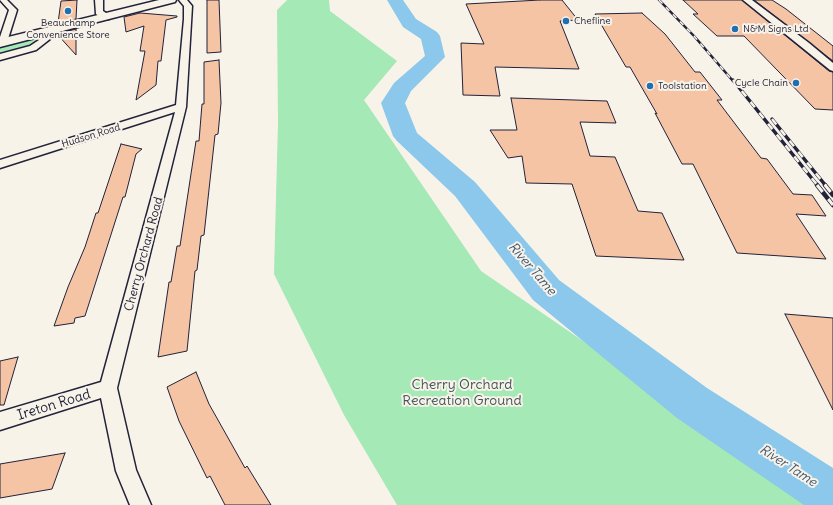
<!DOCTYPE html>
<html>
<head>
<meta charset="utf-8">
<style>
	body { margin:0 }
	canvas { display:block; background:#f7f3e8 }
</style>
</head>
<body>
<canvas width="833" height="505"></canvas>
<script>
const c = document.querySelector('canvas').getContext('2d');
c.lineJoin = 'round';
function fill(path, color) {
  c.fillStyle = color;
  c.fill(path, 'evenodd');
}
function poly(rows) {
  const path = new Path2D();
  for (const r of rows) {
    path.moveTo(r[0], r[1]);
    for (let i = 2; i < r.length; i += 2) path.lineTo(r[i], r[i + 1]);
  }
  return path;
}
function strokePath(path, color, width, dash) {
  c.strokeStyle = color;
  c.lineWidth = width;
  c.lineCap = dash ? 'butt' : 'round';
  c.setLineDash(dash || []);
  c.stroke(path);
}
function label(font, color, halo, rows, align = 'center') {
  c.font = font + ' Delius,sans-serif';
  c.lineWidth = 4;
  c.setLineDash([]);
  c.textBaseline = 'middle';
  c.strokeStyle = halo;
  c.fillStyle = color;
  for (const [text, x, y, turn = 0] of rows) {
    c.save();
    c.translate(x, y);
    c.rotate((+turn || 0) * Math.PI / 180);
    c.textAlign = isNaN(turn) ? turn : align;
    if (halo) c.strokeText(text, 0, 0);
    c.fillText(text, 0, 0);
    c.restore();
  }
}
const green = poly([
	[287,0,329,0,330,11,397,61,364,100,481,271,822,505,397,505,344,415,274,274,278,123,277,10],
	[42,36,42,39,39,44,0,55,0,45]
]);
const river = poly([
	[387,0,403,0,416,19,437,32,440,36,445,57,411,91,405,103,417,133,475,182,559,280,707,388,833,468,833,505,804,505,677,418,533,300,455,196,397,141,393,136,381,103,394,83,425,56,421,39,403,27,387,0]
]);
const building = poly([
	[77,0,76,19,58,23,61,1,77,0],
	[207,0,219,0,221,52,207,53,207,0],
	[540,0,562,0,578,20,560,21,579,69,495,67,500,96,463,95,461,43,484,44,466,4,540,0],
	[683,0,742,0,829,71,833,72,833,110,815,109,744,36,717,36,693,14,698,14,683,0],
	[754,0,772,0,786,9,833,46,833,61,754,0],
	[140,13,177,16,177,17,166,20,161,61,158,61,156,85,136,100,145,51,140,51,144,26,126,32,124,17,140,13],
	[642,13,665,34,695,72,700,72,722,100,717,100,761,158,767,159,793,194,812,195,826,216,796,214,826,259,737,253,693,164,682,164,655,113,657,114,630,67,626,67,595,14,642,13],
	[76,29,76,55,57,34,76,29],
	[219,60,221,103,218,134,215,135,204,235,201,236,197,270,195,271,187,351,158,357,169,282,171,282,177,246,180,246,196,141,199,141,202,104,204,104,204,62,219,60],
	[511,98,607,101,616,123,580,122,590,156,615,157,638,211,662,213,684,260,596,256,572,184,526,183,522,156,508,158,490,130,517,130,511,98],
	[121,144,142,149,136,154,125,197,123,197,85,316,75,318,74,323,54,326,68,287,85,247,96,213,98,213,121,144],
	[785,314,833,318,833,410,785,314],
	[18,357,4,405,0,405,0,361,18,357],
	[196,372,209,404,245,468,247,466,271,505,225,505,210,476,207,478,179,421,167,387,196,372],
	[65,453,52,489,0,498,0,464,65,453]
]);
const street = poly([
	[0,0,7,0,17,10,7,42,3,44,0,44,0,37,9,10,0,0],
	[95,0,103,0,103,11,109,15,109,19,103,19,96,14,95,0],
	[179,0,187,0,192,6,186,107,117,388,136,470,151,505,130,505,116,471,101,398,0,430,0,412,101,382,175,112,0,168,0,160,176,105,184,19,184,6,179,0],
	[743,0,752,0,809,43,833,63,833,71,830,70,743,0],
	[45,30,51,30,52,32,50,39,36,50,0,60,0,54,30,46,42,38,45,30]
]);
const secondary = poly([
	[159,0,176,0,175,2,0,47,0,39,159,0]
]);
const railFar2 = poly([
	[659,0,694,36,733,81]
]);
const railFar1 = poly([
	[733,80,818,186],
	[772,119,826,186]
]);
const rail = poly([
	[817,185,833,205],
	[825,185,833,195]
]);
const markers = [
	[68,11,4,"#1f6fb2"],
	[566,21,4,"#1f6fb2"],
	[735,29,4,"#1f6fb2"],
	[796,83,4,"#1f6fb2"],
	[650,86,4,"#1f6fb2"]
];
const farPoinames = [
	["Chefline",574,21],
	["Beauchamp",68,23,"center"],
	["Convenience Store",68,35,"center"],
	["N&M Signs Ltd",743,29],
	["Cycle Chain",788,83,"right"],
	["Toolstation",658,86]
];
const farStreetnames = [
	["Hudson Road",91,136,-17]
];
const streetNames = [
	["Cherry Orchard Road",144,254,-75]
];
const waterNames = [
	["River Tame",532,269,49],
	["River Tame",788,466,33]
];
const nearParknames = [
	["Cherry Orchard",462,385],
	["Recreation Ground",462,401]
];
const nearStreetnames = [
	["Ireton Road",54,405,-17]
];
fill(green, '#a4e9b6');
fill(river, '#8bc8eb');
fill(building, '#f5c4a5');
strokePath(building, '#22223b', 1);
strokePath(street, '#22223b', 3);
strokePath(secondary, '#22223b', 3);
fill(street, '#f7f3e8');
fill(secondary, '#f7f3e8');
strokePath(railFar2, '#22223b', 2.5);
strokePath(railFar1, '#22223b', 3.5);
strokePath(rail, '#22223b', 4.5);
strokePath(railFar2, '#f7f3e8', 1.5, [5]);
strokePath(railFar1, '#f7f3e8', 2.5, [7]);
strokePath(rail, '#f7f3e8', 3, [9]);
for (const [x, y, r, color] of markers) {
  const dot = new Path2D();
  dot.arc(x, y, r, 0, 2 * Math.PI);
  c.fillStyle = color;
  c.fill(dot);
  strokePath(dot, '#f7f3e8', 1.5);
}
label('10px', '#22223b', '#f7f3e8', farPoinames, 'left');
label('10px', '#22223b', '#f7f3e8', farStreetnames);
label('12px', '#22223b', '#f7f3e8', streetNames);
label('italic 13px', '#425470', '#f7f3e8', waterNames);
label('14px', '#42545a', '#f7f3e8', nearParknames);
label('14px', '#22223b', '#f7f3e8', nearStreetnames);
</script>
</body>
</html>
